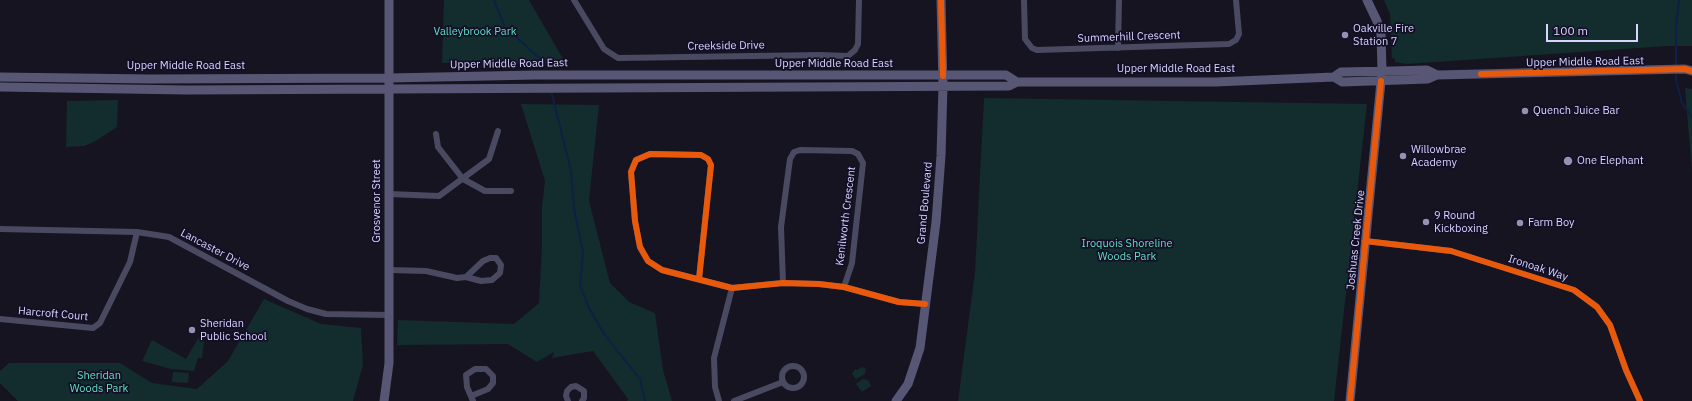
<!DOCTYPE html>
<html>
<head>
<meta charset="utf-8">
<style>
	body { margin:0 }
	#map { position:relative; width:1692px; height:401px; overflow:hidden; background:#161421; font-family:"IBM Plex Sans",sans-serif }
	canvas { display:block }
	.scale { position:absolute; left:1546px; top:24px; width:92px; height:18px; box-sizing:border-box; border:2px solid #d9d4ff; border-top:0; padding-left:5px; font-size:12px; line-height:14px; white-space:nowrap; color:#d9d4ff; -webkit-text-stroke:3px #130f26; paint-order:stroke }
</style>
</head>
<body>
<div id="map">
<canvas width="1692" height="401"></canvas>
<div class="scale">100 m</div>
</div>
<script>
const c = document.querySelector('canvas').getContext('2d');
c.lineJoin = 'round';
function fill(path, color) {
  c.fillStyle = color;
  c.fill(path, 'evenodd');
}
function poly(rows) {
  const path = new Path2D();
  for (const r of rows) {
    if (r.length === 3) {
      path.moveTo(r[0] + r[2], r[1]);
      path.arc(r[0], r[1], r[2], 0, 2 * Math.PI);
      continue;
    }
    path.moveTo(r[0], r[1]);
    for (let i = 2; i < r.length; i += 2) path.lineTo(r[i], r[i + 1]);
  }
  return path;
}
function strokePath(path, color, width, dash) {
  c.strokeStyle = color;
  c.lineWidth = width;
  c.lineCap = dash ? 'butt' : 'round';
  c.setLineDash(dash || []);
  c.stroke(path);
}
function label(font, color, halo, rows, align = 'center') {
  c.font = font + ' "IBM Plex Sans",sans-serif';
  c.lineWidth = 3.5;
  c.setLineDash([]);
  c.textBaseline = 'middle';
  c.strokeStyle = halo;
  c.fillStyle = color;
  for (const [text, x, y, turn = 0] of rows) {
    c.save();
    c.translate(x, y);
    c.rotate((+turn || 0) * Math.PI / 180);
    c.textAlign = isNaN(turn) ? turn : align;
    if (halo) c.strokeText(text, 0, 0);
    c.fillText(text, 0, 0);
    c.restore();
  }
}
const green = poly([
	[444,0,529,0,566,64,442,63],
	[1384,0,1692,0,1692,46,1667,46,1407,64,1395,62,1395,59,1392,58,1390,14],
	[1685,88,1692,89,1692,171,1688,125],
	[984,98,1367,104,1334,401,958,401,975,272],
	[118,100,117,127,94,142,84,146,66,147,67,101],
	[521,104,599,105,589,201,610,283,629,302,655,313,663,370,672,401,627,401,628,399,593,351,552,358,554,352,537,362,508,344,397,345,398,320,514,324,539,303,542,246,542,207,545,181],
	[264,299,321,324,361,328,363,365,353,401,18,401,0,383,0,371,9,363,120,363,152,383,197,389,228,361],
	[203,330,205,332,202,358,198,358,194,371,171,369,142,361,152,340,186,359],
	[862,367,866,369,865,374,856,379,852,374,855,369,857,370],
	[173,372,189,373,188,383,172,382],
	[863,379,868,380,871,386,862,392,856,384]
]);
const stream = poly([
	[494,0,505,27,549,67],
	[1676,67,1676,26,1679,0],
	[1676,71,1676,80,1682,103,1692,117],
	[552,94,571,171,574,208,583,252,580,285,588,306,604,334,640,379,645,401]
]);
const street = poly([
	[574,0,604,49,618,58,820,55,848,56,855,50,858,44,859,0],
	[1024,0,1025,39,1032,48,1037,50,1229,44,1236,40,1239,34,1236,0],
	[1118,48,1119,0],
	[436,134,438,147,463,179,485,191,511,191],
	[389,194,439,196,489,159,498,131],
	[0,229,137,232,169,237,288,301,307,309,326,314,389,315],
	[1365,241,1451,251,1574,290,1597,307,1610,325,1626,370,1640,401],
	[389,270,426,271,457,278,466,277,481,281,492,280,500,273,501,265,496,258,490,258,483,261,466,277],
	[699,279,711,165,708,159,701,155,650,154,636,160,631,172,635,221,640,247,648,261,662,270,732,288,783,283,819,284,844,287,899,302,925,304],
	[783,283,781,227,790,159,794,152,800,150,852,151,858,154,863,163,852,263,844,287],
	[0,319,93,328,100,323,130,262,137,232],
	[793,377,11],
	[471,396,488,389,493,383,493,376,486,369,475,369,466,375,467,387,473,401],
	[568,401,566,396,567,391,571,387,576,386,584,391,584,398,582,401],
	[719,401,715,387,714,358,732,288],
	[734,401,783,382]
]);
const secondary = poly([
	[0,77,151,79,389,78,536,75,1006,75,1017,82],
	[1334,77,1342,82,1428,79,1437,75,1685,69,1692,71],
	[0,87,187,90,1009,86,1017,82,1215,82,1334,77,1341,72,1392,71,1427,70,1437,75],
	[384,401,389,363,389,0],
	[896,401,908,384,920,348,936,222,941,156,943,86,941,0],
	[1350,401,1382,71,1381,34,1377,21,1367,0]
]);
const cycleway = poly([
	[941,0,943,76],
	[1481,74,1685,69,1692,71],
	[1365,241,1451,251,1574,290,1597,307,1610,325,1626,370,1640,401],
	[699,279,711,165,708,159,701,155,650,154,636,160,631,172,635,221,640,247,648,261,662,270,732,288,783,283,819,284,844,287,899,302,925,304],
	[1350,401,1381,81]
]);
const markers = [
	[1345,35,4,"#9591b1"],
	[1525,111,4,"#9591b1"],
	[1403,156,4,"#9591b1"],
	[1568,161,5,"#9591b1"],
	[1426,222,4,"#9591b1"],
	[1520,223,4,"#9591b1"],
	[192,330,4,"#9591b1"]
];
const poiNames = [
	["Oakville Fire",1353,29],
	["Station 7",1353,42],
	["Quench Juice Bar",1533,111],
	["Willowbrae",1411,150],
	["Academy",1411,163],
	["One Elephant",1577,161],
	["9 Round",1434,216],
	["Kickboxing",1434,229],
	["Farm Boy",1528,223],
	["Sheridan",200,324],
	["Public School",200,337]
];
const parkNames = [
	["Valleybrook Park",475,32],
	["Iroquois Shoreline",1127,244],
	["Woods Park",1127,257],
	["Sheridan",99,376],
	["Woods Park",99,389]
];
const streetNames = [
	["Summerhill Crescent",1129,37,-2],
	["Creekside Drive",726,46,-1],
	["Upper Middle Road East",1585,62,-1],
	["Upper Middle Road East",509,64,-1],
	["Upper Middle Road East",834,64],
	["Upper Middle Road East",186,66],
	["Upper Middle Road East",1176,69],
	["Grosvenor Street",377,201,-90],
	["Grand Boulevard",925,203,-85],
	["Kenilworth Crescent",846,216,-83],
	["Joshuas Creek Drive",1356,240,-84],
	["Lancaster Drive",215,250,28],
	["Ironoak Way",1538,268,18],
	["Harcroft Court",53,314,5]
];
fill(green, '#132c2d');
strokePath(stream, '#0d2144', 2);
strokePath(street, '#4a4962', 6);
strokePath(secondary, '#575674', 9);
strokePath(cycleway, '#e8590c', 6);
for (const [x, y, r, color] of markers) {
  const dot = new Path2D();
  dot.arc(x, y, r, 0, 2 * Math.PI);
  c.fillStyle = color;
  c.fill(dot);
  strokePath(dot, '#130f26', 1.5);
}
label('11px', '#d9d4ff', '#130f26', poiNames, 'left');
label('11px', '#5fe0c0', '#130f26', parkNames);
label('11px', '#d9d4ff', '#130f26', streetNames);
</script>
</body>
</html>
